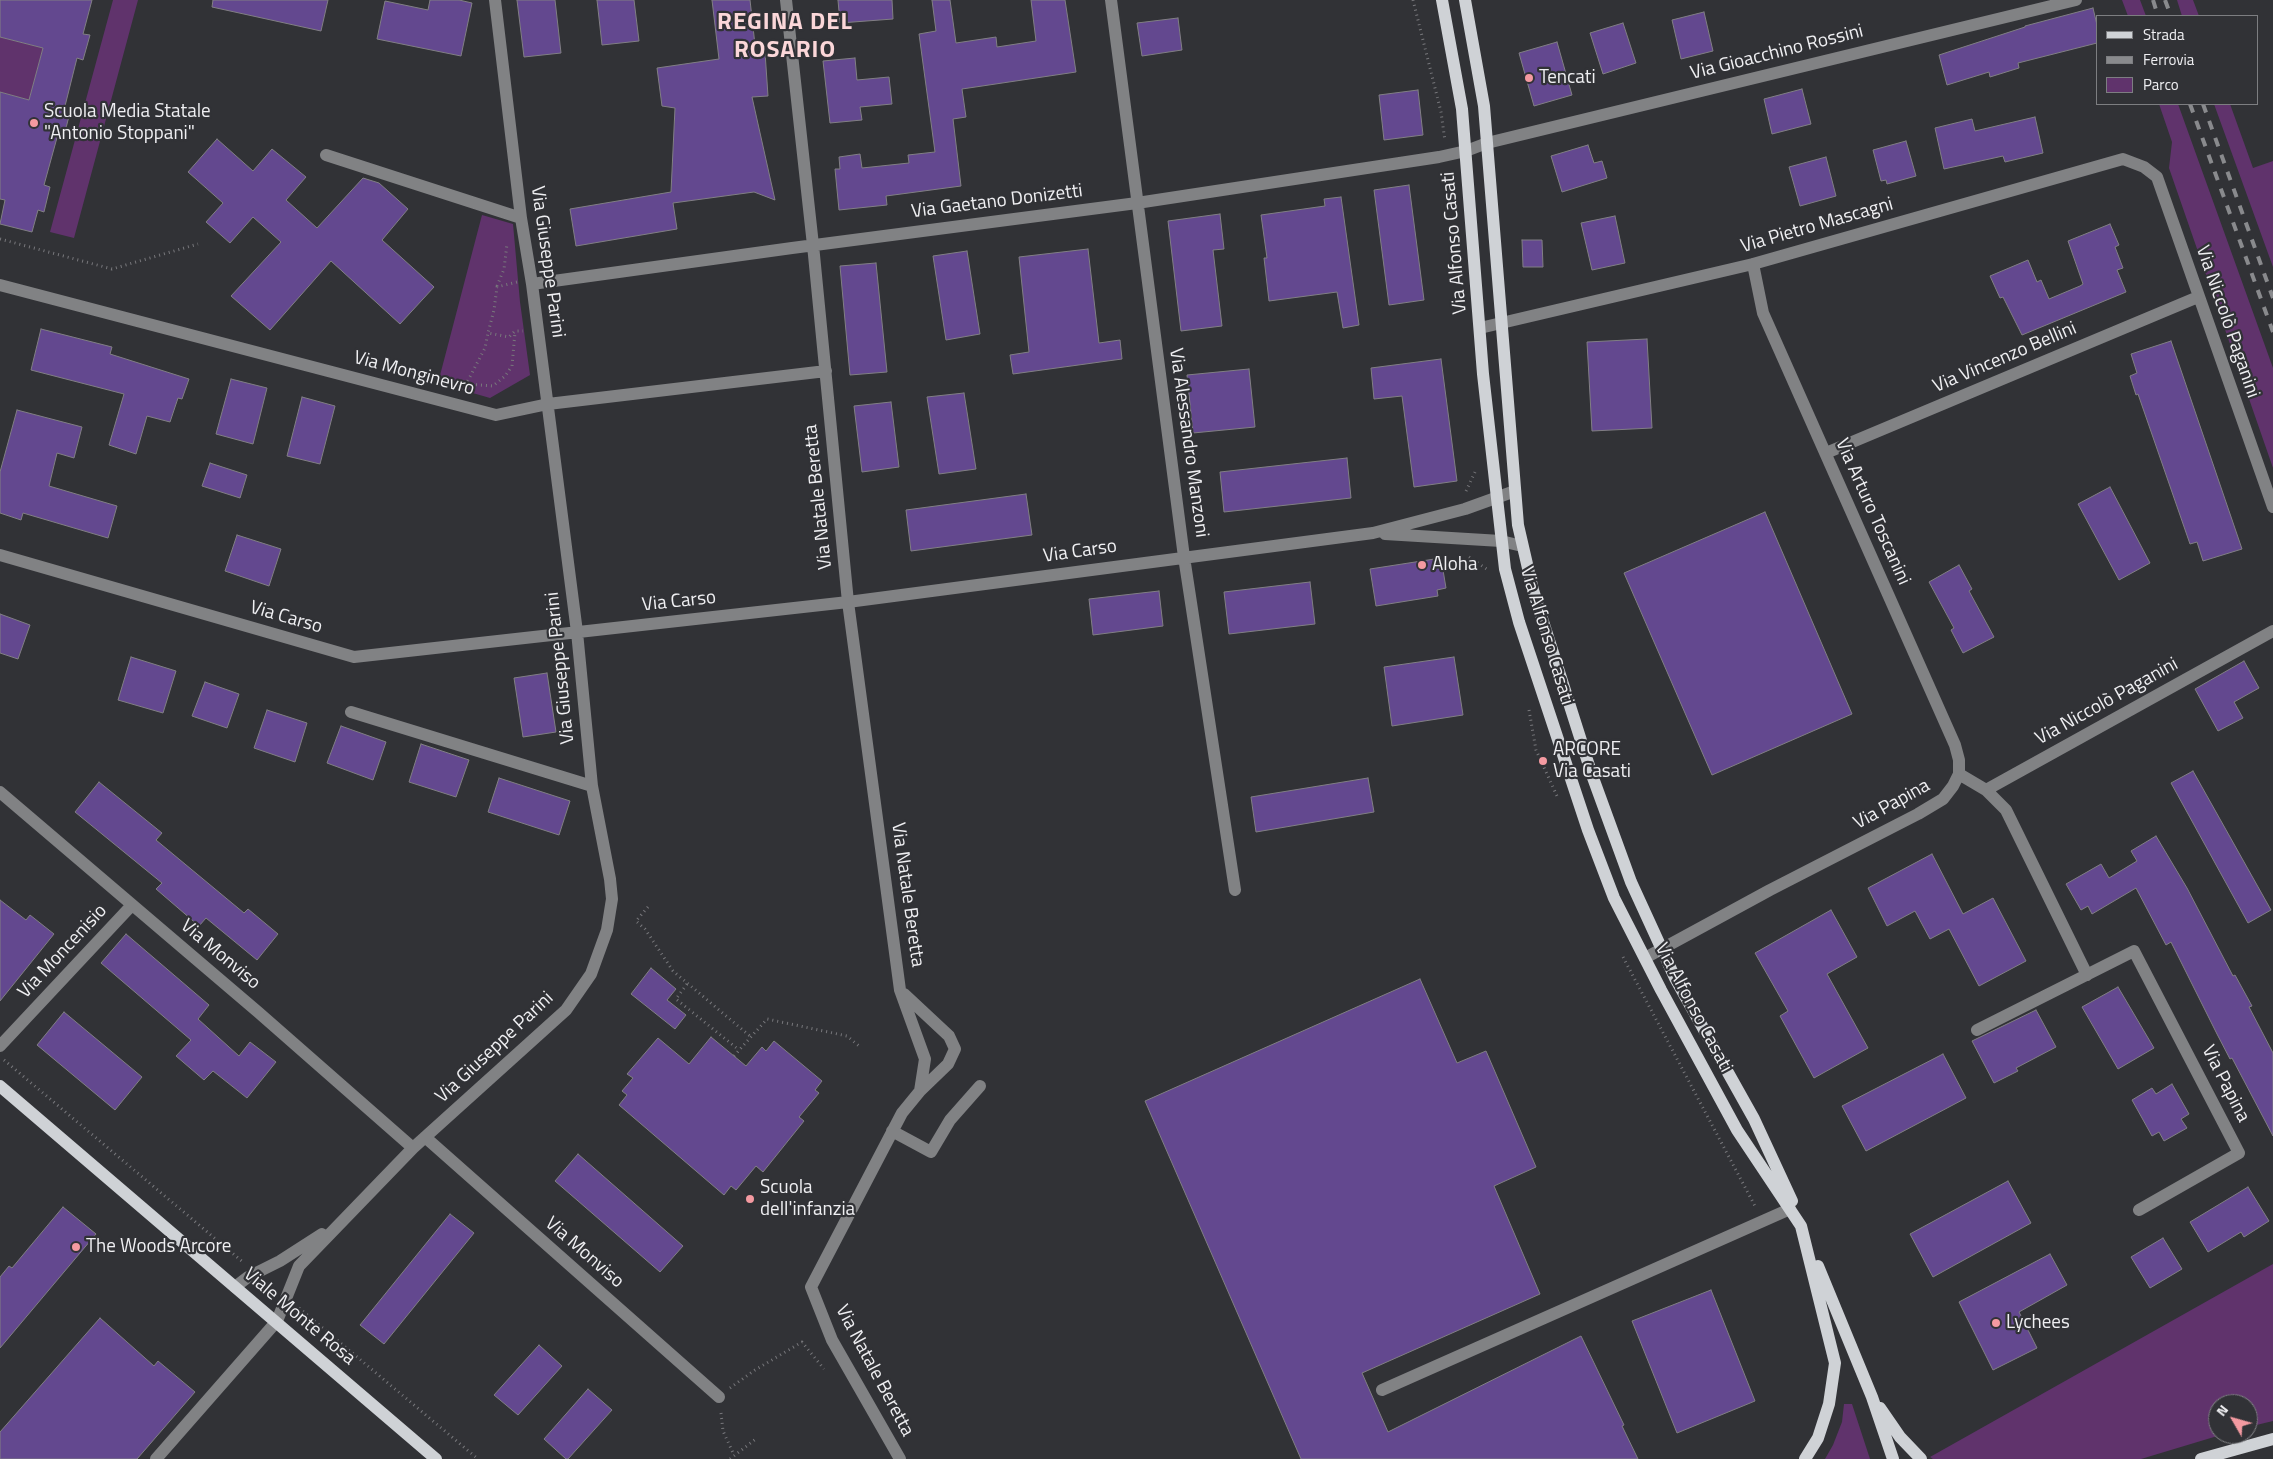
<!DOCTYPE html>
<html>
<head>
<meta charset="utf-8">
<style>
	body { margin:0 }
	#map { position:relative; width:2273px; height:1459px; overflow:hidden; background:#313236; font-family:"Titillium Web",sans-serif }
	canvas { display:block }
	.legend { position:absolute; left:2096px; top:15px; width:162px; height:90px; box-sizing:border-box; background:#313236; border:1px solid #7d7e81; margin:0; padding:6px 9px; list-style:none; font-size:15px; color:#efeff2 }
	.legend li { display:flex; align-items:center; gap:10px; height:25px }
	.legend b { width:25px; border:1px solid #7d7e81 }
	.north { position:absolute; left:2208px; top:1394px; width:50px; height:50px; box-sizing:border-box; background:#313236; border:1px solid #7d7e81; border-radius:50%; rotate:308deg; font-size:14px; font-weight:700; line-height:20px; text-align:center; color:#efeff2 }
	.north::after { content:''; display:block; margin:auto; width:18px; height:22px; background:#f49aa1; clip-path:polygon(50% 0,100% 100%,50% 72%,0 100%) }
</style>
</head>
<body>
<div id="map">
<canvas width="2273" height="1459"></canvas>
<ul class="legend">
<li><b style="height:6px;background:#cfd2d6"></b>Strada</li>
<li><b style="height:6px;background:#898a8d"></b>Ferrovia</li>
<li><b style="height:14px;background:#60336c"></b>Parco</li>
</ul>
<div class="north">N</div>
</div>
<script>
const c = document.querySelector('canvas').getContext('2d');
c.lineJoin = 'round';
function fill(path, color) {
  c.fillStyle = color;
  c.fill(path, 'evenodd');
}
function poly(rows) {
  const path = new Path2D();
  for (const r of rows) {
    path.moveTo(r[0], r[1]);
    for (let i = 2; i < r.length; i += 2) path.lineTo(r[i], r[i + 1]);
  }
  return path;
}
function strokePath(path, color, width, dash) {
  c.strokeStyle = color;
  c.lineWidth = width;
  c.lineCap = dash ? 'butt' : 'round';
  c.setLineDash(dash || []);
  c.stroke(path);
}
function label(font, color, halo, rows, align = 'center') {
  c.font = font + ' "Titillium Web",sans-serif';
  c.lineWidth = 4.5;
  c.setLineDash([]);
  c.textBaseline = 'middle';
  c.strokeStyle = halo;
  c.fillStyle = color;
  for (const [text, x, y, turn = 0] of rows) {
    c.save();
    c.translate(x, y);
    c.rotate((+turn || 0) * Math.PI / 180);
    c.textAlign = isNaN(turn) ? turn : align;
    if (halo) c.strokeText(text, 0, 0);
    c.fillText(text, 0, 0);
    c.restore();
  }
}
const green = poly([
	[113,0,138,0,74,238,50,232],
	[2122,0,2140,0,2146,16,2128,16],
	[2177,0,2193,0,2199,16,2182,16],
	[0,37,43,48,29,100,0,92],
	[2159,104,2178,104,2273,368,2273,468,2169,168,2172,142],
	[2214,104,2230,104,2253,168,2273,161,2273,267],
	[482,215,513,224,520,302,530,375,490,398,438,383],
	[2273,1264,2273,1421,2248,1427,2248,1404,2218,1404,2218,1434,2224,1434,2141,1459,1933,1459,1930,1457],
	[1844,1404,1852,1404,1870,1459,1825,1459,1833,1445,1842,1422]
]);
const building = poly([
	[0,0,92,0,83,34,90,35,83,60,77,58,64,110,70,112,64,136,58,134,44,185,50,187,44,212,38,210,32,232,0,224,5,200,0,199,0,92,29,100,43,48,0,37,0,0],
	[213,0,328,0,321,31,212,7,213,0],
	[430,0,459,0,472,3,461,56,377,39,385,1,428,10,430,0],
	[517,0,555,0,561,53,524,57,517,0],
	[597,0,634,0,639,41,602,45,597,0],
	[712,0,750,0,756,54,765,52,768,96,752,97,775,200,754,192,673,203,677,229,576,246,570,209,671,192,675,108,662,106,657,68,719,59,712,0],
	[838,0,892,0,893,19,840,23,838,0],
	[932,0,950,0,956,43,996,37,997,47,1036,41,1031,0,1065,0,1076,72,962,89,966,117,953,119,961,186,886,196,887,205,839,210,835,169,840,169,839,157,860,154,862,168,909,163,908,155,935,152,919,34,936,31,932,0],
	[2093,8,2097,25,2097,43,2018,63,2019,68,1990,77,1989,72,1947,85,1939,55,2025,27,2025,26,2093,8],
	[1704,12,1713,51,1681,59,1672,20,1704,12],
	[1178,18,1182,50,1142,56,1137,23,1178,18],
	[1623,23,1636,63,1603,74,1590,33,1623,23],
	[1557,42,1572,95,1534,106,1519,53,1557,42],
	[855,58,857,80,889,77,892,104,860,107,862,120,830,123,823,61,855,58],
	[1802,89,1811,124,1772,134,1764,99,1802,89],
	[1418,90,1423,135,1384,140,1379,95,1418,90],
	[2035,117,2043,153,2005,162,2003,156,1944,169,1935,128,1972,119,1975,131,2035,117],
	[217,139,253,171,272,149,306,177,286,200,317,228,363,178,379,183,408,209,382,240,434,287,400,324,331,261,270,330,231,296,281,242,253,217,230,243,206,222,223,203,188,172,217,139],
	[1906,141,1916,176,1887,184,1886,180,1881,181,1873,150,1906,141],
	[1588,145,1594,163,1602,161,1607,178,1562,192,1551,156,1588,145],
	[1826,157,1836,196,1800,206,1789,167,1826,157],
	[1409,185,1424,300,1389,305,1374,190,1409,185],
	[1341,197,1359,325,1343,328,1337,292,1269,301,1264,258,1267,258,1261,215,1325,206,1324,199,1341,197],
	[1220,214,1224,249,1213,250,1222,326,1181,331,1168,221,1220,214],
	[1615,216,1625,263,1592,270,1581,223,1615,216],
	[2110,224,2119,245,2115,247,2123,268,2117,270,2126,292,2022,335,2003,297,2000,298,1990,276,2028,260,2037,282,2041,280,2049,299,2080,286,2083,284,2068,241,2110,224],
	[1522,240,1542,240,1543,267,1523,267,1522,240],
	[1088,249,1099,343,1120,340,1122,359,1013,374,1010,355,1029,352,1019,257,1088,249],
	[967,251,980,334,946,340,933,256,967,251],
	[876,263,887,372,850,375,840,266,876,263],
	[41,329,112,347,110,354,189,379,182,399,178,398,170,422,147,416,136,454,109,445,124,394,31,370,41,329],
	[1647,339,1652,428,1592,431,1587,342,1647,339],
	[2171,341,2242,549,2203,561,2197,542,2190,544,2138,394,2136,395,2130,376,2137,373,2131,354,2171,341],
	[1441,359,1457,481,1414,487,1402,396,1374,399,1371,368,1441,359],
	[1249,369,1255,427,1193,433,1187,375,1249,369],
	[231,379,267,388,253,444,216,434,231,379],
	[964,393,976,469,939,474,927,397,964,393],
	[302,397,335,406,320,464,287,456,302,397],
	[891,402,899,467,862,472,854,406,891,402],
	[17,410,82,427,74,458,57,453,49,486,117,506,108,538,23,513,21,520,0,513,0,472,17,410],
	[1347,458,1351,498,1224,512,1220,472,1347,458],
	[210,463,247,475,240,498,202,486,210,463],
	[2110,487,2150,563,2119,580,2078,504,2110,487],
	[1026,494,1032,535,911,551,906,510,1026,494],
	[1765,512,1852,714,1712,775,1624,573,1765,512],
	[237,535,281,549,269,586,225,571,237,535],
	[1441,558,1446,588,1437,590,1438,596,1376,606,1370,569,1441,558],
	[1959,565,1972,589,1969,591,1994,637,1963,653,1951,630,1954,628,1929,582,1959,565],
	[1310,582,1315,624,1229,634,1224,592,1310,582],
	[1159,591,1163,626,1093,635,1089,599,1159,591],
	[0,614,30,625,18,659,0,653,0,614],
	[131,657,176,671,163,713,118,700,131,657],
	[1454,657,1463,715,1392,726,1384,667,1454,657],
	[2244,661,2259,688,2234,702,2243,718,2218,731,2195,689,2244,661],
	[547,673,556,732,523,737,514,678,547,673],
	[205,682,239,694,227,728,192,716,205,682],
	[267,710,307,723,295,762,254,748,267,710],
	[341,726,386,742,373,780,327,763,341,726],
	[421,744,469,760,456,797,409,782,421,744],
	[2193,771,2271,910,2248,923,2171,783,2193,771],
	[499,778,570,801,559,835,488,812,499,778],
	[1368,778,1374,812,1256,832,1251,797,1368,778],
	[99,782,162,833,156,840,244,913,248,909,278,934,257,960,206,918,199,926,156,889,162,883,75,812,99,782],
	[2156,836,2187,888,2233,976,2235,975,2252,1006,2249,1007,2273,1053,2273,1136,2232,1058,2230,1059,2217,1034,2171,942,2166,945,2136,888,2092,914,2088,906,2081,910,2066,884,2101,864,2109,878,2137,861,2131,851,2156,836],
	[1932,854,1963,914,1993,898,2026,961,1979,986,1949,929,1930,939,1915,911,1887,926,1868,888,1932,854],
	[0,900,26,920,30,915,54,934,0,1001,0,900],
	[1831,910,1857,957,1827,974,1868,1048,1814,1078,1780,1016,1788,1011,1755,953,1831,910],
	[126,934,209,1005,198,1019,239,1056,250,1042,276,1062,247,1098,213,1071,204,1080,176,1056,191,1040,101,963,126,934],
	[651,968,676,989,667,1000,686,1015,675,1029,631,994,651,968],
	[1420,979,1457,1063,1486,1051,1536,1167,1494,1186,1540,1294,1362,1373,1388,1432,1581,1336,1624,1425,1622,1426,1638,1459,1301,1459,1145,1101,1420,979],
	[2118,987,2154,1048,2118,1069,2082,1007,2118,987],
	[2036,1010,2056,1047,2016,1068,2018,1071,1994,1083,1972,1041,2036,1010],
	[64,1012,142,1077,115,1110,37,1045,64,1012],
	[711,1037,746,1066,762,1047,766,1051,774,1041,822,1081,815,1090,819,1093,799,1117,804,1121,763,1172,756,1166,736,1190,731,1186,724,1195,619,1105,627,1095,622,1091,633,1078,627,1074,658,1038,689,1064,711,1037],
	[1943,1054,1966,1098,1866,1151,1842,1106,1943,1054],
	[2172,1084,2189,1114,2181,1119,2187,1128,2164,1141,2159,1132,2152,1136,2132,1100,2152,1088,2156,1094,2172,1084],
	[578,1154,683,1246,660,1272,555,1181,578,1154],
	[2008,1181,2031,1223,1933,1277,1910,1234,2008,1181],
	[2248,1187,2269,1221,2244,1237,2241,1232,2208,1252,2190,1222,2248,1187],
	[63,1207,96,1234,0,1348,0,1277,9,1266,12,1268,63,1207],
	[450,1214,474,1233,384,1344,360,1325,450,1214],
	[2163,1238,2182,1269,2150,1288,2131,1257,2163,1238],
	[2050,1254,2067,1285,2019,1312,2037,1348,1993,1370,1959,1302,2050,1254],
	[1711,1290,1755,1401,1677,1433,1632,1321,1711,1290],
	[100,1318,154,1366,158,1361,195,1392,137,1459,0,1459,0,1432,100,1318],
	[539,1345,562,1366,518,1415,494,1395,539,1345],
	[588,1389,612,1410,568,1459,566,1459,544,1439,588,1389]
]);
const path = poly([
	[1413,0,1441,112,1445,141],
	[0,239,112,269,198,244],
	[517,282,497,287,494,310,488,333,509,337,515,331,523,331],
	[497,286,504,269,507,244],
	[466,384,493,386,505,376,512,366,515,332],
	[463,390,485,348,488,333],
	[1466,491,1476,470],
	[1469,557,1488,570],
	[1529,710,1536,750,1557,796],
	[648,907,636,921,645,929,673,971,751,1037],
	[1623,957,1756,1208],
	[687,984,676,999,739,1050],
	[734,1056,767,1019,847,1036,859,1046],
	[4,1060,244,1263],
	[299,1308,478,1459],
	[730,1388,755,1370,802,1342,824,1369],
	[721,1413,723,1431,734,1455],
	[730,1459,757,1438]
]);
const minor = poly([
	[786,0,813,245,848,602,900,990,925,1059,920,1091],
	[1111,0,1184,557,1235,890],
	[326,155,521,218],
	[532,284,792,248,1137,203,1439,157,1466,151,1487,143,2076,0],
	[0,285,496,415,548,404,826,371],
	[1480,328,1753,264,2123,159,2144,167,2157,177,2273,507],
	[1826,453,2198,297],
	[1385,534,1501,541,1522,546],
	[0,555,354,657,848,602,1373,533,1465,509,1515,491],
	[351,712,592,786],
	[1959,774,1986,790,2006,810,2087,975],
	[1986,790,2273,631],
	[0,792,258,1012,413,1148],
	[1645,958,1770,890,1918,814,1943,799,1953,786,1959,774,1959,760,1955,745,1763,313,1753,264],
	[1977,1030,2134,951,2239,1153,2139,1210],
	[0,1046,132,905],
	[892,1131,931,1152,950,1120,980,1086],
	[425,1137,719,1397],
	[235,1287,248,1277,280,1261,322,1234],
	[1382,1390,1790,1209],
	[156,1459,277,1321,299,1266,413,1148,566,1010,591,974,607,930,612,899,610,879,592,786,577,632,532,284,521,218,495,0],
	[900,1459,832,1340,811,1287,902,1113,920,1091,948,1064,955,1049,949,1036,904,994]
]);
const major = poly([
	[1442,0,1462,109,1483,374,1505,569,1519,622,1588,830,1614,898,1661,990,1737,1130,1801,1226,1835,1363,1829,1404,1818,1438,1805,1459],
	[1465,0,1484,106,1518,525,1533,590,1592,775,1631,882,1675,978,1754,1119,1792,1201],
	[0,1086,436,1459],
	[1818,1266,1872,1397,1893,1459],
	[1880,1408,1900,1437,1921,1459],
	[2201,1459,2273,1439]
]);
const rail = poly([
	[2153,0,2158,16],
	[2165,0,2171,16],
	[2190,104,2273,332],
	[2203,104,2273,298]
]);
const markers = [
	[1529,78,5,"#f49aa1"],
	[34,123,5,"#f49aa1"],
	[1422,565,5,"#f49aa1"],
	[1543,761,5,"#f49aa1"],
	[750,1199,5,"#f49aa1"],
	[76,1247,5,"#f49aa1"],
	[1996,1323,5,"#f49aa1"]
];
const streetNames = [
	["Via Gioacchino Rossini",1777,53,-14],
	["Via Gaetano Donizetti",997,202,-7],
	["Via Pietro Mascagni",1817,226,-16],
	["Via Alfonso Casati",1455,243,-95],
	["Via Giuseppe Parini",547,262,82],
	["Via Niccolò Paganini",2227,322,71],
	["Via Vincenzo Bellini",2005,358,-23],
	["Via Monginevro",414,374,15],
	["Via Alessandro Manzoni",1188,443,82],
	["Via Natale Beretta",819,497,-96],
	["Via Arturo Toscanini",1872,512,66],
	["Via Carso",1080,552,-8],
	["Via Carso",679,602,-6],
	["Via Carso",286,618,16],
	["Via Alfonso Casati",1546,636,73],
	["Via Giuseppe Parini",561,668,-96],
	["Via Niccolò Paganini",2107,702,-29],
	["Via Papina",1892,805,-29],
	["Via Natale Beretta",907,895,82],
	["Via Moncenisio",63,952,-47],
	["Via Monviso",220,955,40],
	["Via Alfonso Casati",1693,1008,62],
	["Via Giuseppe Parini",495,1048,-43],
	["Via Papina",2225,1084,63],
	["Via Monviso",584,1253,41],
	["Viale Monte Rosa",299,1317,40],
	["Via Natale Beretta",874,1371,62]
];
const poiNames = [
	["Tencati",1539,78],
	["Scuola Media Statale",44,112],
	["\"Antonio Stoppani\"",44,134],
	["Aloha",1432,565],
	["ARCORE",1553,750],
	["Via Casati",1553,772],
	["Scuola",760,1188],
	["dell'infanzia",760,1210],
	["The Woods Arcore",86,1247],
	["Lychees",2006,1323]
];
const districtNames = [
	["REGINA DEL",785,23],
	["ROSARIO",785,51]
];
fill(green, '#60336c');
fill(building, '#63488f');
strokePath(building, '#817f84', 1);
strokePath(path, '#78787c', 3, [1, 4]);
strokePath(minor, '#818284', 12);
strokePath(major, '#cfd2d6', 12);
strokePath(rail, '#898a8d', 4, [9, 9]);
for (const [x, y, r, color] of markers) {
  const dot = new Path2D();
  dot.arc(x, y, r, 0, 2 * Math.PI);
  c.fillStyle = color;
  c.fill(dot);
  strokePath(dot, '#313236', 2);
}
label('19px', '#efeff2', '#313236', streetNames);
label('19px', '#efeff2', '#313236', poiNames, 'left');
c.letterSpacing = '1px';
label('bold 24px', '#fbd7d9', '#313236', districtNames);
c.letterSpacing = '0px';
</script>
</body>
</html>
